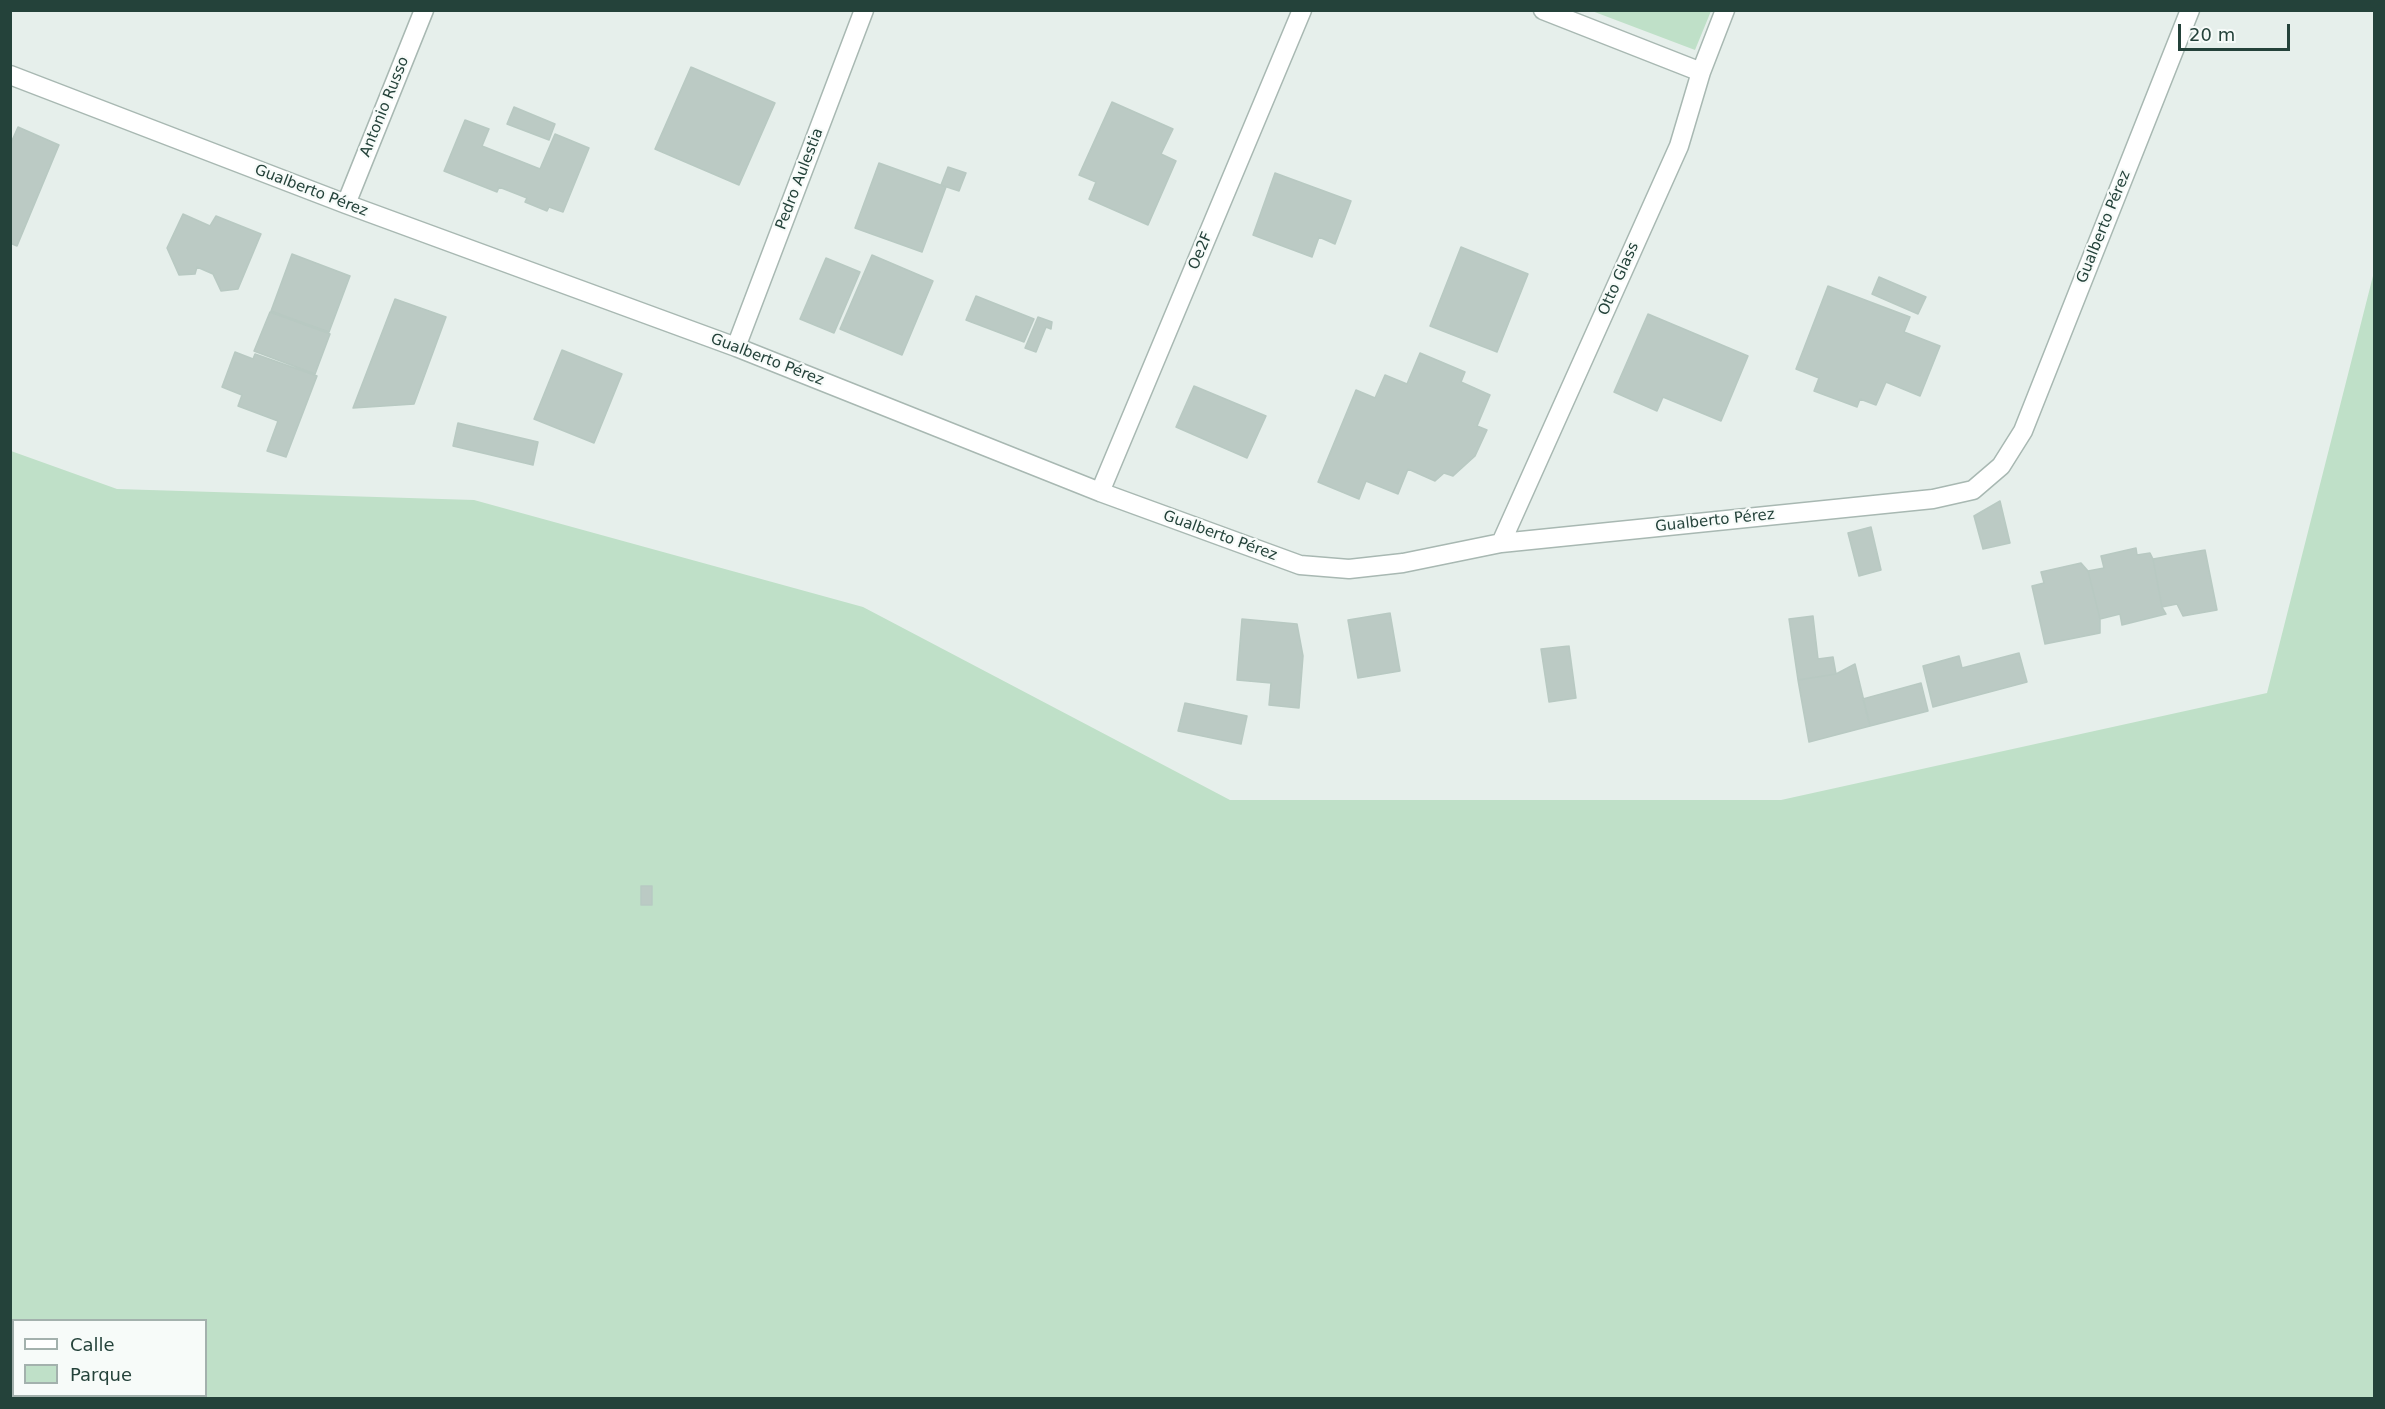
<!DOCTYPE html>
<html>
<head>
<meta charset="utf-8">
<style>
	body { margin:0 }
	#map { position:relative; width:2385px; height:1409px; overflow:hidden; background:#e6efeb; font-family:"DejaVu Sans",sans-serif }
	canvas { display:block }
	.frame { position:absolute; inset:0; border:12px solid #24423a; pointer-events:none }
	.legend { position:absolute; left:12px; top:1319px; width:195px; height:78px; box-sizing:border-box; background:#f7fbf9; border:2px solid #a3b1ad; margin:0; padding:8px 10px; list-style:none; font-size:18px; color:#24423a }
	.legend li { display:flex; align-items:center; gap:12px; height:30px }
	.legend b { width:30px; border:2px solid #a3b1ad }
	.scale { position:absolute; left:2178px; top:24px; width:112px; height:27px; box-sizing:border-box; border:3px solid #24423a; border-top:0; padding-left:8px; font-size:18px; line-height:21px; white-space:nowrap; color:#24423a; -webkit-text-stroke:4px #f7fbf9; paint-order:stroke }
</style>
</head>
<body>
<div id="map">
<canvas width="2385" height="1409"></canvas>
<div class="frame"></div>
<ul class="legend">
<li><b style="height:8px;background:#fff"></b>Calle</li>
<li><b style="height:16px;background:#bfe0c8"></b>Parque</li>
</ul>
<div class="scale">20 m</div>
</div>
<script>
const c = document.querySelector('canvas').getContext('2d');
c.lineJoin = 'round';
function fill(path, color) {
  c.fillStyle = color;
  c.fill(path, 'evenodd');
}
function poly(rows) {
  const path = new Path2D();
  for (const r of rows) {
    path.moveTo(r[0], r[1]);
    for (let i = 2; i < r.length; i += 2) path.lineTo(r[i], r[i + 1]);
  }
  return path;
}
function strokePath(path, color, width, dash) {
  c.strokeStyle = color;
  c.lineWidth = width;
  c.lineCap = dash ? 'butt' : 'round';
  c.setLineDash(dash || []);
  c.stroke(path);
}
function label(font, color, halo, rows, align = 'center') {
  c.font = font + ' "DejaVu Sans",sans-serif';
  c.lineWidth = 4.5;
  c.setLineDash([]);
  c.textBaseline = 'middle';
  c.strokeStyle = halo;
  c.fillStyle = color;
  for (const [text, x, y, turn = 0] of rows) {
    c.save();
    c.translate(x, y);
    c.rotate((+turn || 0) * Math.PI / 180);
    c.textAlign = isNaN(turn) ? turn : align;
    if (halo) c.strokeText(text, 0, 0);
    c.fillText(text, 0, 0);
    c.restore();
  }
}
const green = poly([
	[1592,11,1711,11,1695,50],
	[2374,272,2374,1398,11,1398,11,451,117,489,474,500,863,607,1230,800,1781,800,2267,693],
	[14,1320,206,1320,206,1396,14,1396]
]);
const building = poly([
	[691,67,775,103,739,185,655,149,691,67],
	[1112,102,1173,129,1161,154,1176,161,1148,225,1089,199,1096,182,1079,175,1112,102],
	[514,107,555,124,549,140,507,124,514,107],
	[465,120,489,129,482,146,540,169,555,134,589,148,563,212,549,207,547,211,525,202,527,198,499,187,497,192,444,171,465,120],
	[18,127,59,145,17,246,10,243,10,145,18,127],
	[879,163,946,187,922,252,855,228,879,163],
	[948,167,966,173,959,191,941,185,948,167],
	[1275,173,1351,201,1335,244,1319,237,1312,257,1253,235,1275,173],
	[183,214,210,226,216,216,261,234,238,289,221,291,213,274,197,267,195,274,179,275,167,248,183,214],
	[1461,247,1528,274,1497,352,1430,326,1461,247],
	[292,254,350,276,329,332,271,311,292,254],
	[872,255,933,281,902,355,840,329,872,255],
	[826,258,860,272,834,333,800,319,826,258],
	[1879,277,1926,297,1918,314,1872,294,1879,277],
	[1828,286,1910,317,1904,332,1940,346,1920,396,1886,382,1876,405,1860,399,1857,407,1814,391,1819,378,1796,369,1828,286],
	[976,296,1034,319,1024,342,966,320,976,296],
	[395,299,446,317,414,404,353,408,395,299],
	[270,312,330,334,315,374,254,351,270,312],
	[1648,314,1748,356,1721,421,1663,397,1657,411,1614,392,1648,314],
	[1038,317,1052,322,1051,329,1046,327,1036,352,1025,348,1038,317],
	[562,350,622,374,594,443,534,419,562,350],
	[235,352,253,359,255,354,317,376,286,457,267,451,278,421,238,406,242,395,222,387,235,352],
	[1420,353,1465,372,1461,382,1490,395,1477,426,1487,430,1475,456,1453,476,1444,473,1435,481,1408,469,1398,494,1366,481,1359,499,1318,482,1356,390,1375,398,1385,375,1407,384,1420,353],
	[1194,386,1266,416,1247,458,1176,427,1194,386],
	[458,423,538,442,533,465,453,446,458,423],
	[2000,501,2010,543,1983,549,1974,516,2000,501],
	[1871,527,1881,570,1859,576,1848,533,1871,527],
	[2136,548,2137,555,2150,553,2153,559,2162,607,2166,614,2122,625,2120,614,2100,619,2088,571,2104,568,2101,556,2136,548],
	[2205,550,2217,610,2183,616,2177,604,2162,607,2153,559,2205,550],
	[2081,563,2088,571,2100,619,2100,633,2045,644,2032,586,2044,583,2041,572,2081,563],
	[1390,613,1400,671,1358,678,1348,620,1390,613],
	[1813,616,1818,659,1833,657,1836,674,1798,680,1789,619,1813,616],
	[1242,619,1297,624,1303,656,1299,708,1269,705,1271,683,1237,680,1242,619],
	[1569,646,1576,698,1549,702,1541,649,1569,646],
	[2019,653,2027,682,1933,707,1923,666,1959,656,1962,668,2019,653],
	[1855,664,1870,726,1809,742,1798,680,1836,674,1855,664],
	[1921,683,1928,711,1870,726,1863,699,1921,683],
	[1185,703,1247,716,1241,744,1178,731,1185,703],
	[641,886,652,886,652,905,641,905,641,886]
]);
const street = poly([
	[1543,10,1701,72],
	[10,75,346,204,736,347,1100,492,1300,565,1349,569,1403,563,1501,543,1933,499,1973,490,2001,466,2023,431,2190,10],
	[346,204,424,10],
	[736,347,864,10],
	[1100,492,1302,10],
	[1501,543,1679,146,1701,72,1725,10]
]);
const streetNames = [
	["Antonio Russo",385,107,-68],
	["Pedro Aulestia",800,179,-69],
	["Gualberto Pérez",311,191,21],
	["Gualberto Pérez",2104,227,-68],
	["Oe2F",1201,251,-67],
	["Otto Glass",1619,279,-66],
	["Gualberto Pérez",767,360,21],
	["Gualberto Pérez",1715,521,-6],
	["Gualberto Pérez",1220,536,20]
];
fill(green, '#bfe0c8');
fill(building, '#bbcac4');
strokePath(building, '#b8c9c2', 1.5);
strokePath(street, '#a8b8b2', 21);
strokePath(street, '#fff', 18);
label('15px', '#24423a', '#f7fbf9', streetNames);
</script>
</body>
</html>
